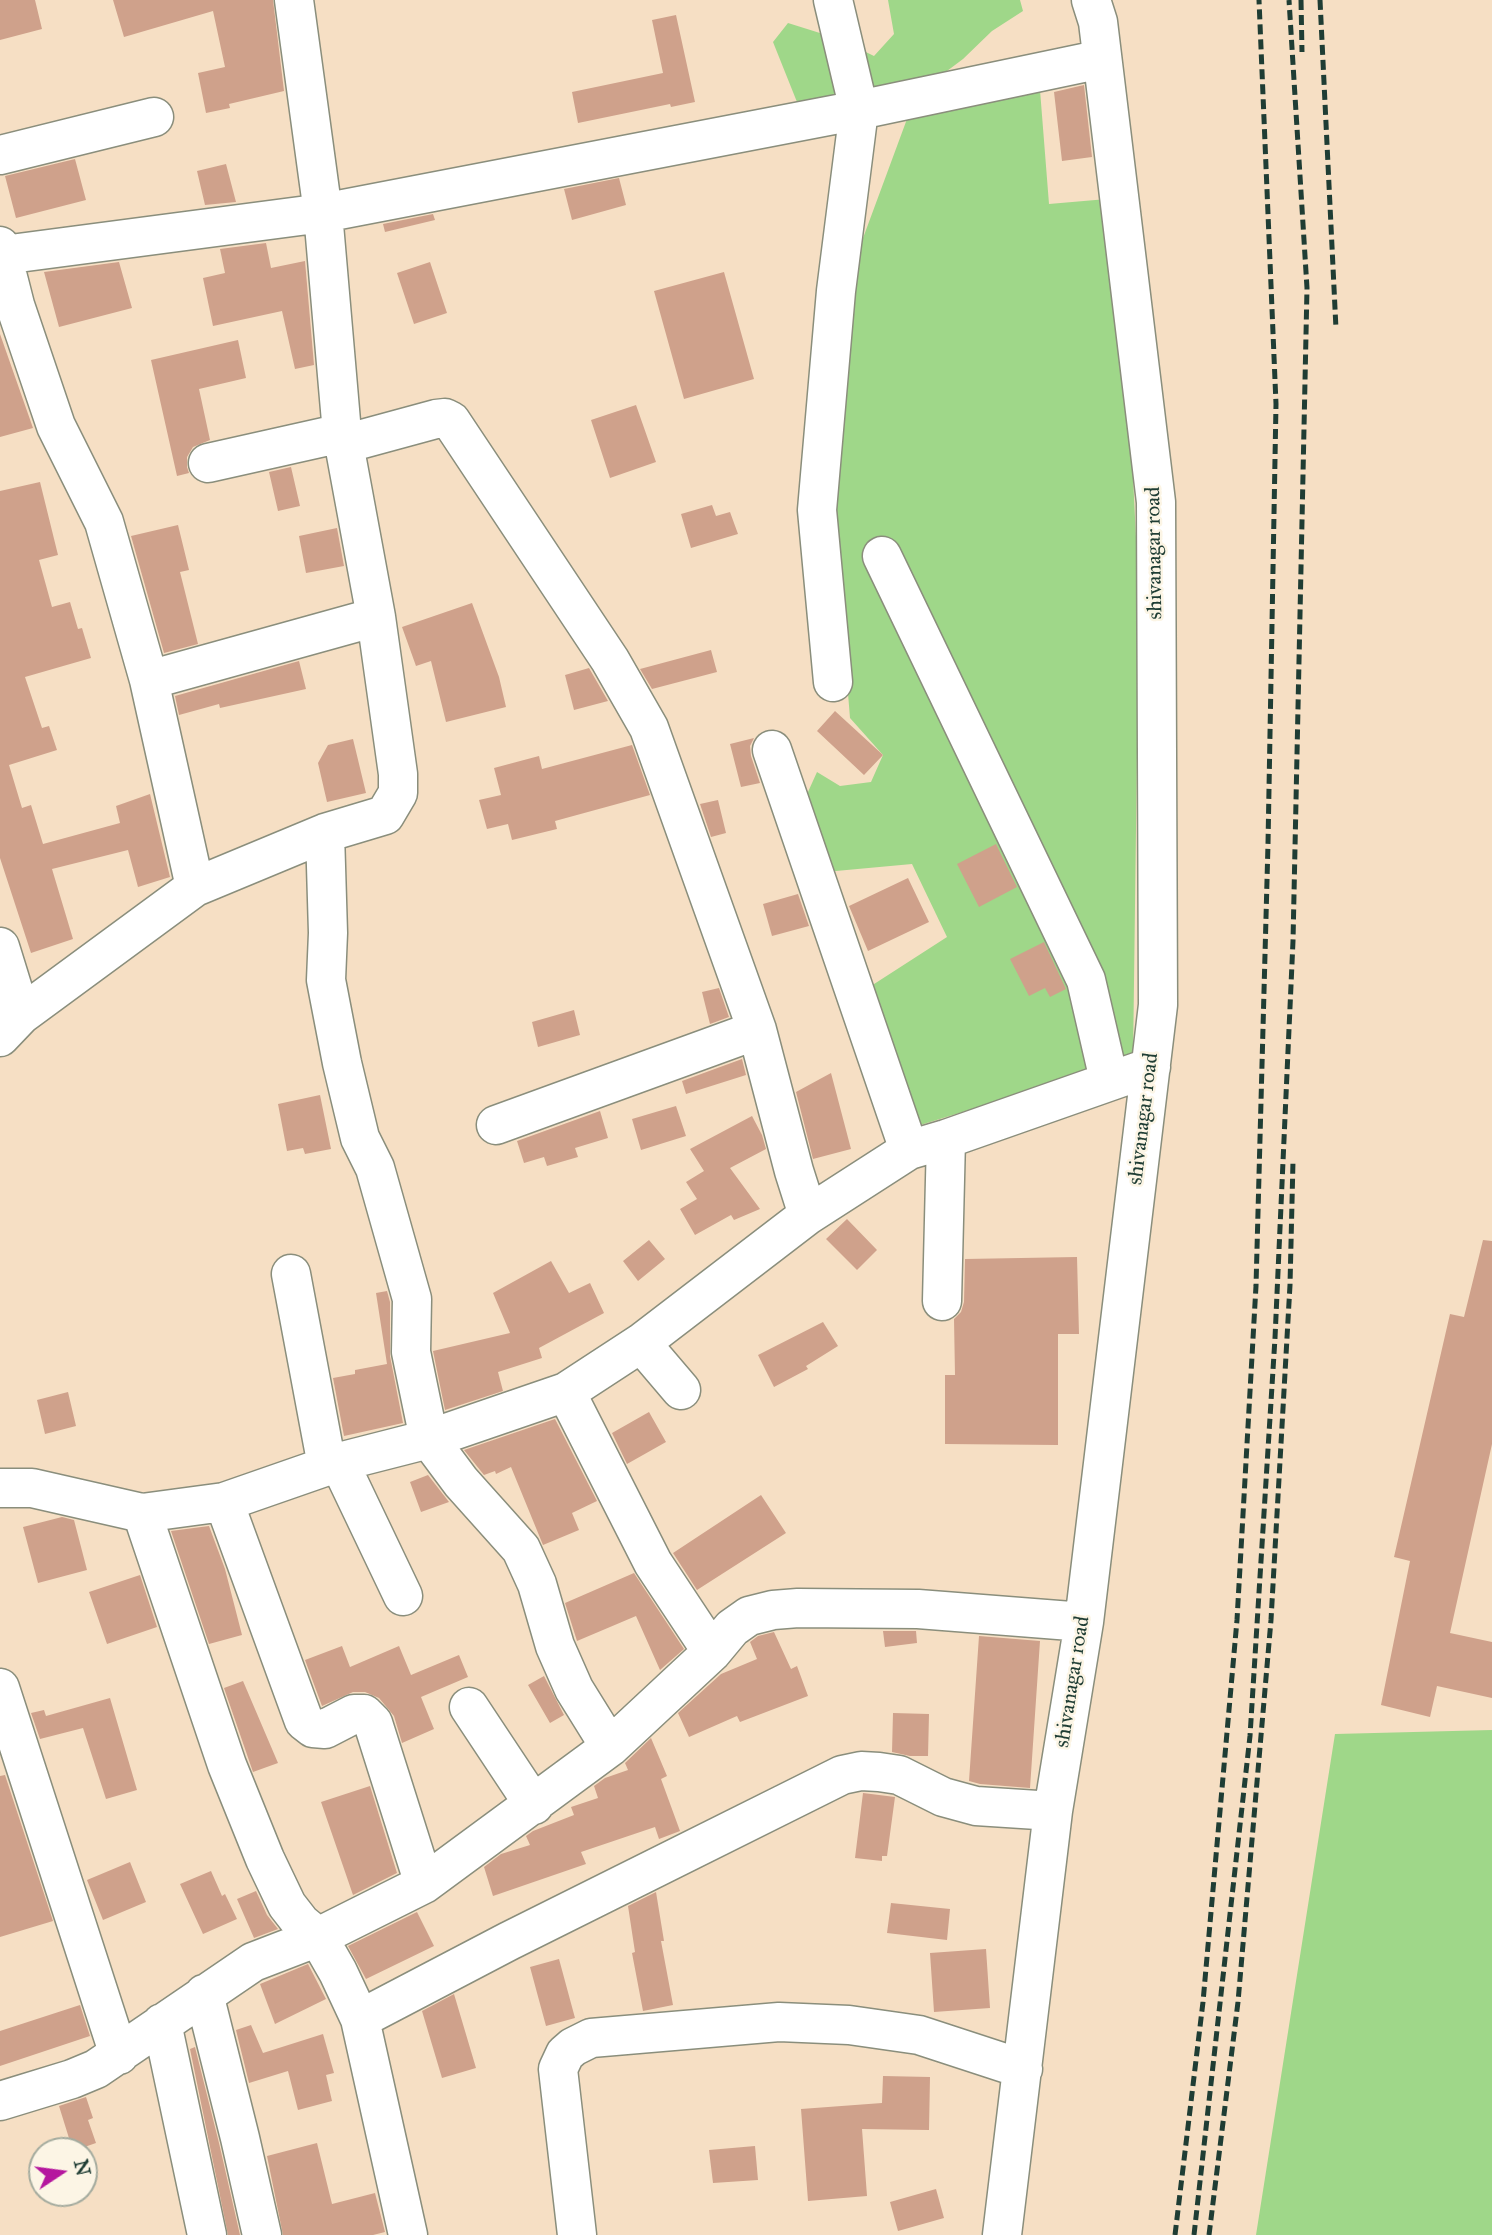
<!DOCTYPE html>
<html>
<head>
<meta charset="utf-8">
<style>
	body { margin:0 }
	#map { position:relative; width:1492px; height:2235px; overflow:hidden; background:#f6dfc4; font-family:"IM FELL Great Primer",serif }
	canvas { display:block }
	.north { position:absolute; left:28px; top:2137px; width:70px; height:70px; box-sizing:border-box; background:#fcf5e5; border:2px solid #a4ab9e; border-radius:50%; rotate:77deg; font-size:19px; font-weight:700; line-height:28px; text-align:center; color:#1f3d34 }
	.north::after { content:''; display:block; margin:auto; width:24px; height:32px; background:#b5179e; clip-path:polygon(50% 0,100% 100%,50% 72%,0 100%) }
</style>
</head>
<body>
<div id="map">
<canvas width="1492" height="2235"></canvas>
<div class="north">N</div>
</div>
<script>
const c = document.querySelector('canvas').getContext('2d');
c.lineJoin = 'round';
function fill(path, color) {
  c.fillStyle = color;
  c.fill(path, 'evenodd');
}
function poly(rows) {
  const path = new Path2D();
  for (const r of rows) {
    path.moveTo(r[0], r[1]);
    for (let i = 2; i < r.length; i += 2) path.lineTo(r[i], r[i + 1]);
  }
  return path;
}
function strokePath(path, color, width, dash) {
  c.strokeStyle = color;
  c.lineWidth = width;
  c.lineCap = dash ? 'butt' : 'round';
  c.setLineDash(dash || []);
  c.stroke(path);
}
function label(font, color, halo, rows, align = 'center') {
  c.font = font + ' "IM FELL Great Primer",serif';
  c.lineWidth = 5;
  c.setLineDash([]);
  c.textBaseline = 'middle';
  c.strokeStyle = halo;
  c.fillStyle = color;
  for (const [text, x, y, turn = 0] of rows) {
    c.save();
    c.translate(x, y);
    c.rotate((+turn || 0) * Math.PI / 180);
    c.textAlign = isNaN(turn) ? turn : align;
    if (halo) c.strokeText(text, 0, 0);
    c.fillText(text, 0, 0);
    c.restore();
  }
}
const green = poly([
	[888,0,1020,0,1023,11,992,31,963,59,943,74,799,107,773,42,788,23,839,39,874,56,894,34],
	[1040,90,1049,204,1107,199,1128,376,1139,598,1133,1059,914,1127,871,986,947,937,912,864,825,872,803,803,817,772,840,786,871,782,883,755,850,718,830,472,849,276,907,119],
	[1492,1730,1492,2235,1256,2235,1335,1734]
]);
const building = poly([
	[0,0,35,0,42,29,0,40],
	[113,0,273,0,284,91,229,104,230,108,206,113,198,73,225,67,213,11,124,37],
	[676,15,695,102,671,107,670,104,578,123,572,92,663,73,652,20],
	[1084,85,1092,157,1062,161,1054,92],
	[75,159,86,200,16,218,5,176],
	[226,164,236,202,205,205,197,171],
	[619,178,626,205,572,220,564,189],
	[433,214,435,220,385,232,383,224],
	[266,243,271,268,305,261,314,365,295,369,282,311,213,326,203,278,225,273,220,249],
	[119,262,132,308,59,327,44,272],
	[430,262,447,313,414,324,397,273],
	[724,272,754,379,684,399,654,291],
	[0,334,33,428,0,437],
	[238,340,246,378,199,389,210,440,193,447,187,457,187,467,189,473,177,476,151,360],
	[636,405,656,462,610,478,591,420],
	[291,467,300,506,278,511,269,472],
	[40,482,58,555,39,560,52,607,70,602,78,629,82,628,91,658,25,677,42,728,49,726,57,750,9,765,22,808,31,805,43,844,120,823,116,806,150,794,170,877,138,887,128,850,52,869,73,939,31,953,0,858,0,491],
	[712,505,716,516,730,512,738,534,691,548,681,514],
	[178,525,189,570,180,572,198,644,164,653,131,536],
	[337,528,344,566,306,573,299,536],
	[472,603,499,677,506,707,446,722,431,661,416,666,402,627],
	[711,650,717,672,652,689,640,669],
	[299,661,306,689,220,708,219,704,179,715,175,696],
	[589,668,608,701,574,710,565,675],
	[835,711,883,755,864,775,817,731],
	[754,738,750,746,751,756,760,783,741,787,730,744],
	[353,739,366,793,327,802,318,763,328,745],
	[632,745,650,795,555,821,557,829,512,840,508,824,487,829,479,800,501,795,494,768,539,756,542,769],
	[718,800,726,833,711,837,700,804],
	[996,844,1017,887,979,907,957,864],
	[908,878,929,922,868,951,849,906],
	[798,894,809,926,772,936,763,904],
	[1044,942,1066,989,1050,997,1045,988,1029,996,1010,959],
	[719,988,729,1017,710,1024,702,992],
	[574,1010,580,1035,538,1047,532,1022],
	[742,1059,746,1075,686,1094,682,1081],
	[831,1073,851,1149,813,1159,796,1092],
	[320,1095,331,1149,305,1154,303,1148,287,1151,278,1104],
	[676,1106,686,1136,641,1150,632,1119],
	[600,1111,608,1138,575,1148,578,1157,547,1166,544,1157,524,1163,517,1141],
	[752,1116,762,1135,766,1149,730,1168,760,1209,734,1220,731,1215,695,1235,680,1209,697,1199,686,1182,704,1171,690,1149],
	[847,1219,877,1250,857,1270,826,1239],
	[649,1240,665,1259,638,1281,623,1261],
	[1483,1240,1492,1241,1492,1444,1450,1633,1492,1642,1492,1698,1437,1686,1430,1717,1381,1705,1410,1561,1394,1557,1450,1314,1464,1317],
	[1077,1257,1079,1334,1058,1334,1058,1445,945,1444,945,1375,955,1375,954,1319,961,1312,964,1302,965,1259],
	[551,1261,569,1293,590,1283,604,1313,539,1348,542,1358,498,1372,503,1391,445,1410,433,1351,510,1333,493,1293],
	[387,1291,390,1302,390,1356,403,1423,344,1436,333,1378,355,1374,355,1370,387,1364,376,1293],
	[823,1322,838,1346,806,1366,808,1369,774,1387,758,1355],
	[68,1392,76,1426,45,1434,37,1400],
	[649,1412,666,1442,627,1464,612,1433],
	[555,1419,597,1501,572,1513,579,1530,543,1545,511,1467,496,1474,495,1471,484,1475,464,1450],
	[428,1475,449,1502,421,1512,410,1482],
	[761,1495,786,1533,697,1590,673,1553],
	[62,1517,74,1520,87,1570,38,1583,23,1527],
	[209,1526,225,1569,242,1635,209,1644,171,1531],
	[634,1573,684,1649,660,1670,636,1616,577,1641,565,1603],
	[140,1575,157,1627,107,1644,89,1592],
	[883,1631,916,1631,917,1643,885,1647],
	[774,1632,791,1669,797,1666,808,1696,740,1722,737,1716,689,1737,678,1713,721,1674,757,1659,750,1642,758,1636],
	[979,1636,1040,1641,1030,1788,980,1784,969,1781],
	[342,1646,350,1667,399,1646,411,1675,459,1655,468,1677,421,1697,434,1729,402,1743,394,1716,379,1698,365,1692,353,1692,322,1706,305,1660],
	[544,1676,564,1715,550,1723,528,1685],
	[243,1681,278,1763,253,1772,224,1688],
	[110,1698,137,1790,106,1799,83,1728,40,1739,31,1713,44,1710,46,1716],
	[893,1713,929,1714,928,1756,910,1756,892,1752],
	[651,1738,667,1776,661,1779,680,1831,659,1839,655,1827,581,1852,586,1864,493,1896,484,1867,501,1854,530,1845,526,1836,533,1831,574,1815,571,1807,598,1798,594,1786,605,1778,628,1770,625,1763],
	[5,1775,53,1921,0,1937,0,1776],
	[370,1786,397,1873,353,1895,321,1802],
	[863,1793,895,1797,887,1856,882,1856,882,1861,855,1858],
	[130,1862,146,1902,103,1920,87,1880],
	[211,1871,222,1896,225,1894,237,1919,203,1934,180,1884],
	[256,1891,267,1915,278,1929,254,1938,237,1899],
	[656,1892,664,1941,661,1941,673,2005,643,2011,632,1953,635,1952,628,1906],
	[891,1903,950,1909,947,1940,887,1933],
	[417,1912,434,1946,366,1979,348,1946],
	[986,1949,990,2008,934,2012,930,1953],
	[559,1959,575,2018,546,2026,530,1967],
	[308,1964,326,1999,275,2024,260,1984],
	[454,1994,476,2068,442,2078,422,2011],
	[80,2005,90,2036,0,2066,0,2031],
	[251,2025,263,2053,323,2034,334,2073,326,2075,332,2101,298,2110,288,2071,249,2083,236,2030],
	[195,2047,219,2143,240,2235,228,2235,190,2049],
	[883,2076,930,2077,929,2130,862,2129,867,2196,808,2201,801,2109,882,2103],
	[86,2097,93,2118,88,2120,96,2143,73,2151,59,2106],
	[317,2143,332,2204,375,2193,385,2232,373,2235,283,2235,267,2156],
	[755,2146,758,2180,713,2183,709,2150],
	[936,2189,944,2218,898,2231,890,2202]
]);
const minor = poly([
	[0,155,154,117],
	[0,246,15,305,56,426,104,522,149,680,195,887],
	[3,255,323,213,859,110,1102,59],
	[344,444,436,419,445,418,451,421,610,660,649,728,757,1030,794,1171,808,1215],
	[208,463,342,433],
	[882,556,1086,980,1109,1080],
	[149,680,376,617],
	[833,682,817,510,836,291,859,110,833,0],
	[772,750,909,1150],
	[325,833,328,933,326,980,342,1063,360,1138,375,1168,412,1299,411,1352,429,1439,461,1482,521,1549,537,1584,555,1646,574,1689,610,1747],
	[0,947,21,1015],
	[0,1037,21,1015,195,887,325,833,385,815,398,793,398,774,376,617,342,433,323,213,294,0],
	[496,1125,757,1030],
	[291,1274,327,1466],
	[942,1301,946,1139],
	[641,1343,681,1390],
	[566,1392,653,1563,712,1652],
	[339,1462,403,1596],
	[0,1488,32,1488,142,1513,224,1502,339,1462,429,1439,566,1392,641,1343,808,1215,909,1150,946,1139,1151,1067],
	[224,1502,304,1721,313,1728,325,1729,354,1714,364,1714,373,1723,424,1884],
	[142,1513,227,1765,265,1859,287,1905,301,1923,318,1937,338,1972,360,2019],
	[0,1688,119,2055],
	[469,1707,534,1805],
	[204,1994,240,2138,262,2235],
	[162,2023,207,2235],
	[0,2101,72,2079,96,2069,253,1962,318,1937,424,1884,610,1747,712,1652,732,1628,749,1616,773,1610,798,1608,918,1609,1084,1622],
	[408,2235,360,2019,509,1941,842,1775,861,1771,879,1772,899,1775,943,1797,976,1806,1053,1811],
	[577,2235,558,2069,565,2054,573,2047,591,2038,779,2022,849,2025,919,2035,1023,2069],
	[1002,2235,1053,1811,1084,1622,1158,1005,1156,502,1098,22,1091,0]
]);
const rail = poly([
	[1301,0,1302,52],
	[1320,0,1336,329],
	[1175,2235,1203,2002,1237,1620,1256,1286,1268,844,1276,404,1259,0],
	[1194,2235,1250,1736,1275,1338,1293,941,1307,288,1289,0],
	[1209,2235,1238,2002,1271,1620,1290,1285,1293,1161]
]);
const streetNames = [
	["shivanagar road",1155,553,-91],
	["shivanagar road",1144,1119,-83],
	["shivanagar road",1073,1682,-81]
];
fill(green, '#9fd789');
fill(building, '#cfa18b');
strokePath(minor, '#8a8e7c', 41);
strokePath(minor, '#fff', 38);
strokePath(rail, '#1f3d34', 5, [10, 5]);
label('21px', '#1f3d34', '#fcf5e5', streetNames);
</script>
</body>
</html>
